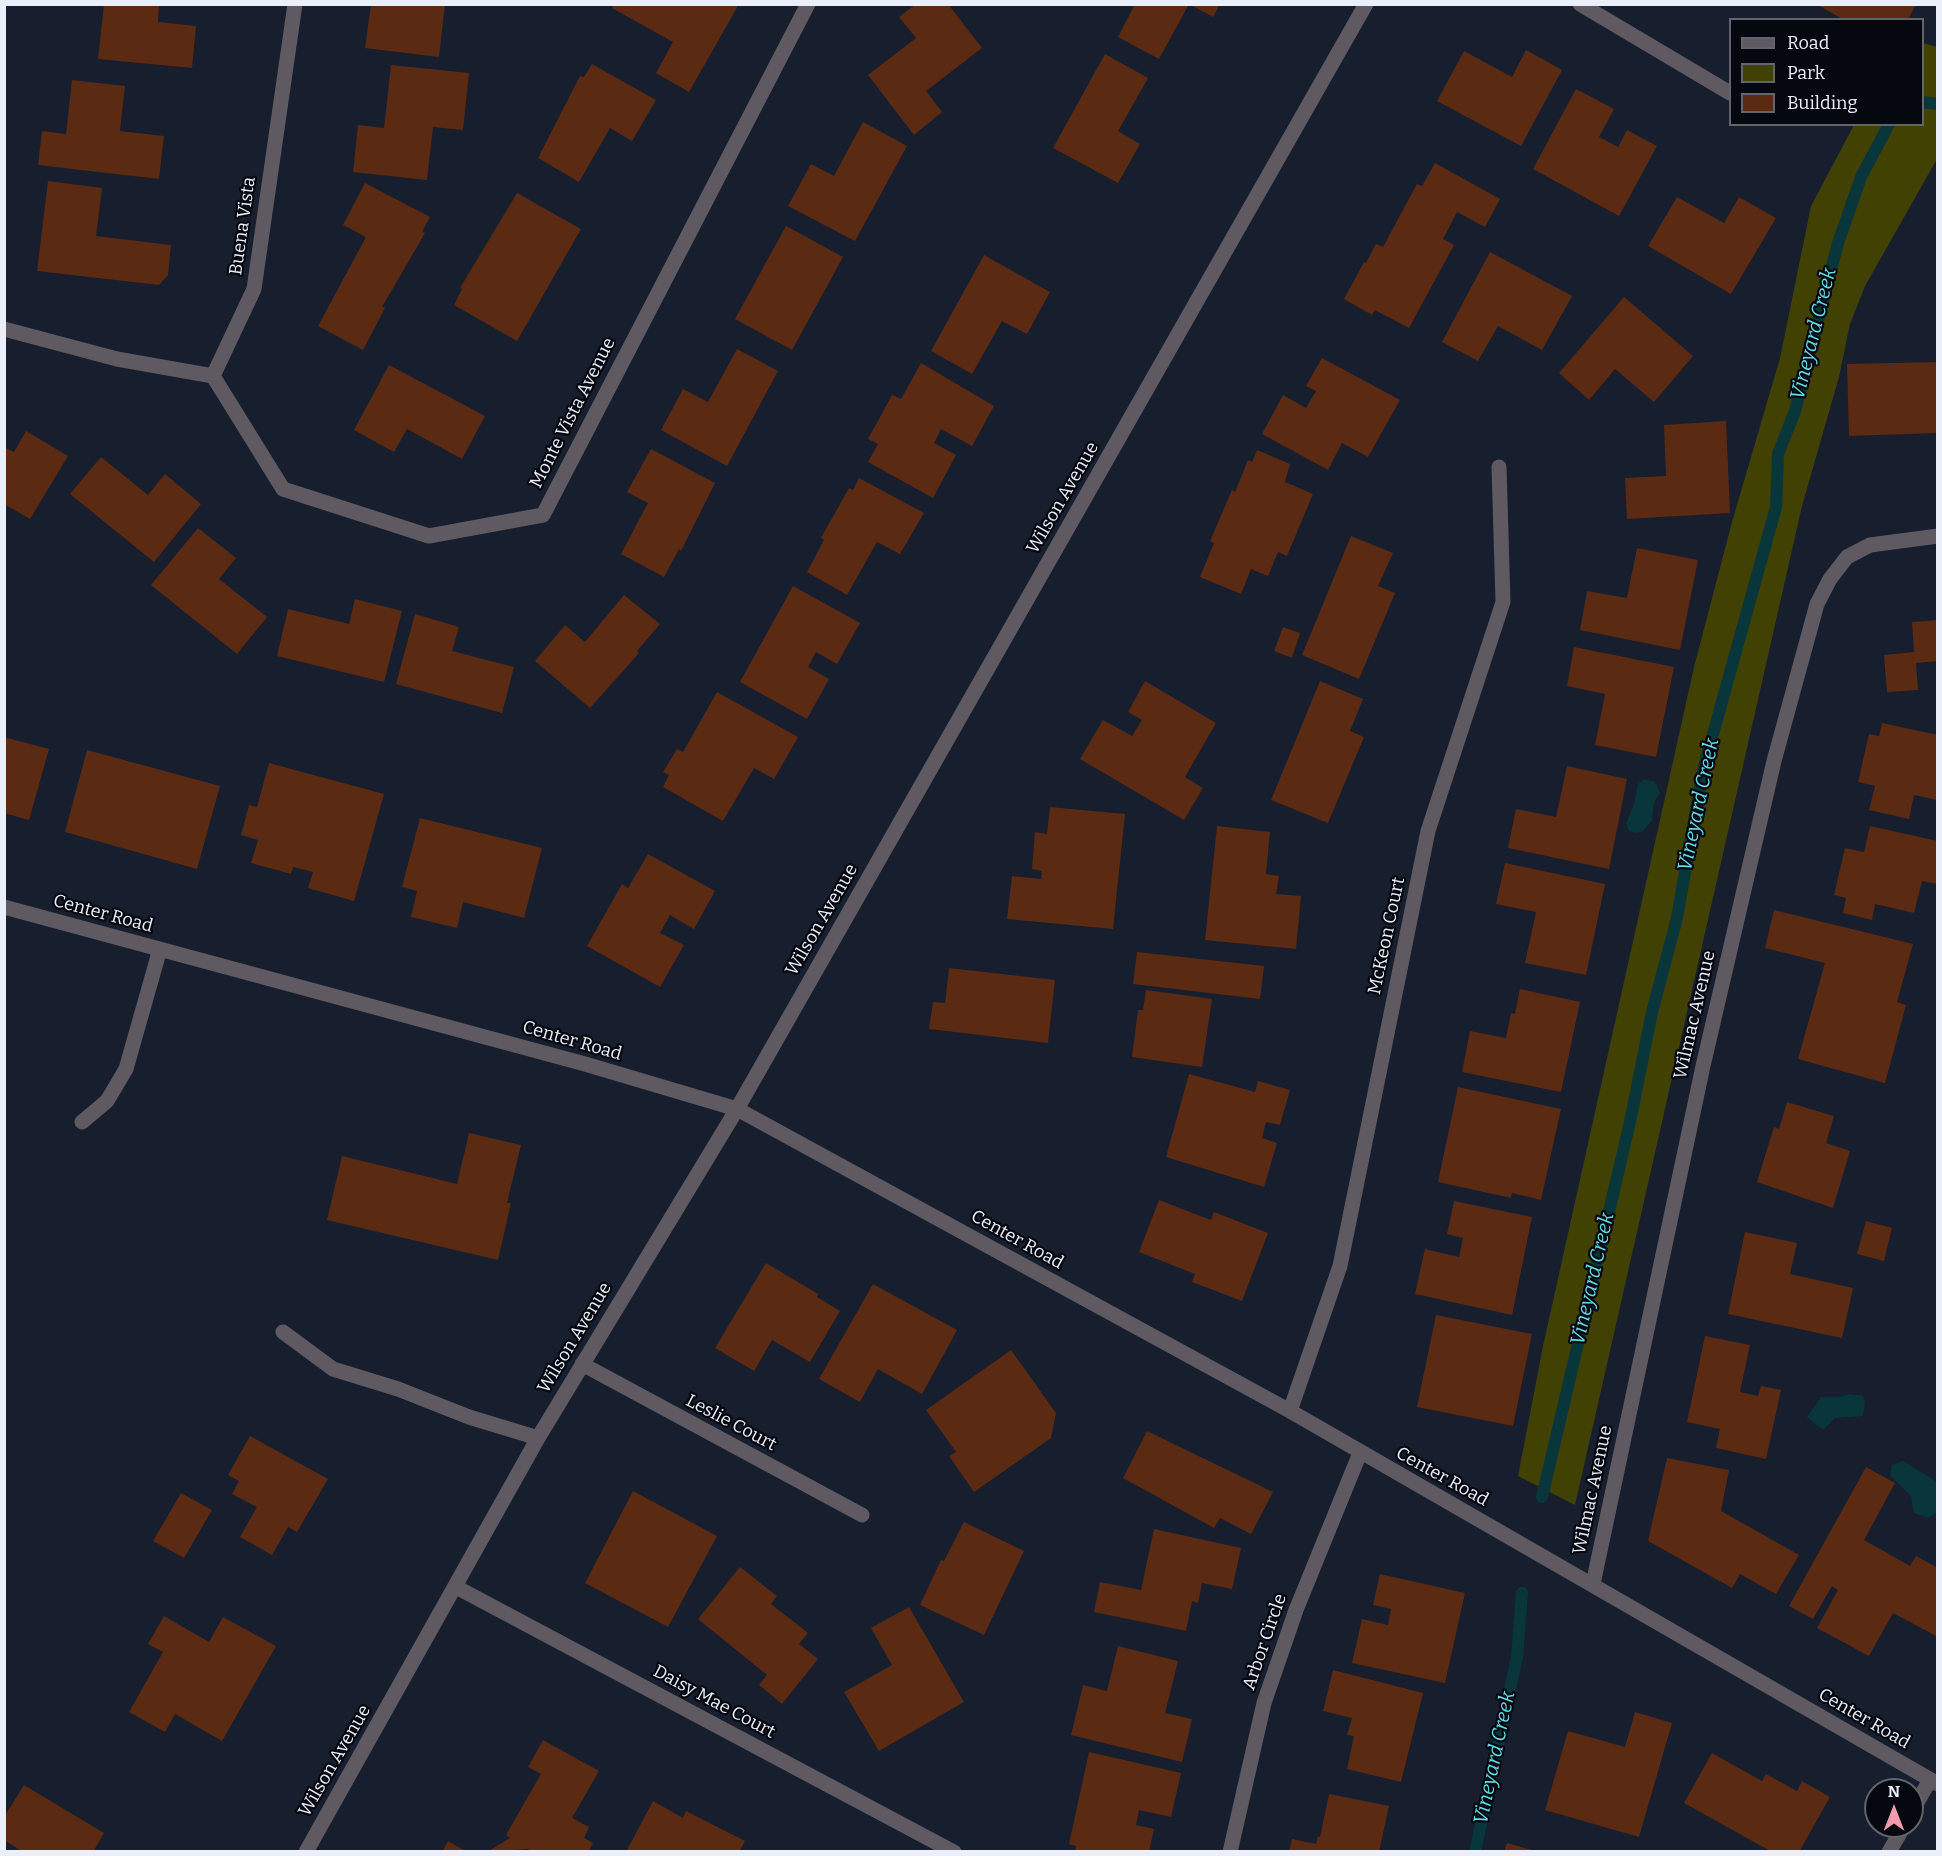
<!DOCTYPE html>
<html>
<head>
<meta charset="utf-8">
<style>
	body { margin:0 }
	#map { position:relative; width:1942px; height:1856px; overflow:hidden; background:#171e2e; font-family:Bitter,serif }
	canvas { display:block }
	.frame { position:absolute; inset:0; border:6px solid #eaeffa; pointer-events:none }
	.legend { position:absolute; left:1729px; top:18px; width:195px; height:108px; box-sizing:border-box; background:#06080f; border:2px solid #61646d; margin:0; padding:8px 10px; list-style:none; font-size:18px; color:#eaeffa }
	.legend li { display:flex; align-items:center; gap:12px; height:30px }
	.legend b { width:30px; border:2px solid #61646d }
	.north { position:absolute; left:1864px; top:1778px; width:60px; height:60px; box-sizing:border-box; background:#06080f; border:2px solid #61646d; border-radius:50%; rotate:0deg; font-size:16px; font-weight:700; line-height:24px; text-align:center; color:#eaeffa }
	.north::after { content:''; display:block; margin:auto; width:21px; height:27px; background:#f39aac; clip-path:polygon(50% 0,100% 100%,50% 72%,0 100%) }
</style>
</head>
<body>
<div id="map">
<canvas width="1942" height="1856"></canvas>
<div class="frame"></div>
<ul class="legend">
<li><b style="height:8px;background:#5f5961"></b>Road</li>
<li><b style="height:16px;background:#414103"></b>Park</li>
<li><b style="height:16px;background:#5b2a13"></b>Building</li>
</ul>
<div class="north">N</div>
</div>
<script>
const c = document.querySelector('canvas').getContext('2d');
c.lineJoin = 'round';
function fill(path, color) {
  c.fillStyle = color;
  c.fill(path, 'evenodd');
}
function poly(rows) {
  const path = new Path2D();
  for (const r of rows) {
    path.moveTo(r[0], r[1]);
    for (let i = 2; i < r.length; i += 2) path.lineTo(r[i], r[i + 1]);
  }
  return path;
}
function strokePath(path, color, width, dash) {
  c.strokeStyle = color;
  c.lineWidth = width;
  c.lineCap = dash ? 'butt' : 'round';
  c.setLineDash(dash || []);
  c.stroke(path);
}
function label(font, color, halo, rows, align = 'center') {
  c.font = font + ' Bitter,serif';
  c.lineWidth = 4.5;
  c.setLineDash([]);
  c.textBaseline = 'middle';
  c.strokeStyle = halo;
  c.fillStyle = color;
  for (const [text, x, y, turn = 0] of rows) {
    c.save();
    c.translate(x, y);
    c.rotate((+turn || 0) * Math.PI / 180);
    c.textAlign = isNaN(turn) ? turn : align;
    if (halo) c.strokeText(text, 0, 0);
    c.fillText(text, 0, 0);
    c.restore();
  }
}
const green = poly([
	[1923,43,1937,47,1937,159,1865,286,1850,324,1839,377,1802,506,1575,1505,1518,1476,1543,1346,1694,667,1732,522,1780,358,1811,206,1854,125,1922,124]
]);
const water = poly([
	[1645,779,1655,782,1660,793,1654,802,1652,821,1642,832,1636,833,1629,831,1626,823,1634,805,1638,784],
	[1850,1394,1863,1396,1865,1402,1863,1416,1835,1418,1823,1430,1807,1417,1821,1397,1841,1397],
	[1903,1461,1937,1482,1937,1511,1935,1514,1928,1518,1914,1513,1911,1496,1890,1475,1892,1465]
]);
const stream = poly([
	[1922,102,1938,104],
	[1542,1497,1630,1122,1652,1012,1677,918,1703,770,1776,507,1778,454,1795,411,1838,243,1861,177,1889,124],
	[1475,1852,1517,1657,1522,1593]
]);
const building = poly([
	[104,4,159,4,158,22,196,26,192,68,98,59],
	[371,4,445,4,439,57,365,48],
	[614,4,739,4,689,92,656,73,673,42,612,8],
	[916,4,948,4,982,48,926,91,942,112,914,135,868,75,916,38,899,17],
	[1135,4,1189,4,1159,59,1118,37],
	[1189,4,1220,4,1213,17],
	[1816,4,1916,4,1908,20,1844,20],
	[1526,50,1562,70,1521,146,1437,101,1464,51,1512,77],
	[1105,54,1148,78,1118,131,1140,144,1118,183,1053,148],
	[592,64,656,100,632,141,610,128,579,182,538,158,580,76,584,77],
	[391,65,469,73,463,130,433,127,427,180,353,172,358,125,384,128],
	[72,80,125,86,120,131,164,136,159,179,38,165,42,131,66,134],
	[1576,89,1614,109,1599,137,1618,147,1627,130,1657,146,1619,216,1533,169],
	[863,122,907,146,855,241,788,206,811,164,834,176],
	[1435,163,1500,199,1485,227,1457,212,1443,239,1454,245,1409,328,1375,310,1372,315,1344,299,1364,262,1366,263,1376,244,1383,247,1417,184,1422,186],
	[48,181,102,188,96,236,171,245,168,275,159,285,37,271],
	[365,183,430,217,422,232,425,233,382,307,385,308,363,350,318,326,366,237,343,225],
	[517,193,581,229,517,341,454,305,462,289,460,288],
	[1677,197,1724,223,1739,197,1776,218,1731,294,1648,246],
	[786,226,843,257,792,350,735,319],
	[1490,252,1572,296,1542,350,1498,326,1478,361,1442,342],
	[984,255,1050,292,1027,334,1002,321,972,374,931,351],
	[1624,297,1693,356,1654,402,1615,369,1589,400,1559,373],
	[737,349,778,371,727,466,661,430,683,389,708,402],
	[1322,358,1400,400,1368,457,1342,443,1328,470,1262,434,1283,395,1306,408,1316,391,1306,386],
	[1938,362,1938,433,1849,436,1847,364],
	[921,363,994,406,972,446,941,429,934,443,956,455,933,498,868,462,878,444,868,439,892,395,901,399],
	[389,365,485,416,462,459,407,429,394,452,354,430],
	[1726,421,1730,513,1627,519,1625,478,1666,476,1664,425],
	[26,431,68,456,30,519,4,504,4,447,14,452],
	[651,449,715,483,681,551,679,549,664,577,621,554,648,503,627,492],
	[1257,450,1290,464,1285,482,1313,494,1287,556,1278,552,1268,576,1251,569,1241,594,1200,577,1214,543,1210,541,1232,490,1235,492,1248,460,1252,462],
	[101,457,148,495,165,474,201,504,154,562,70,494],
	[859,478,924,513,900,554,877,542,847,595,807,572,824,540,821,538,849,488,853,490],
	[198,528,236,558,219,579,267,617,237,654,151,585],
	[1351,536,1393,553,1378,586,1395,593,1359,679,1302,655],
	[1637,548,1698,560,1680,650,1580,630,1587,591,1627,598],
	[793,586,860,623,837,664,816,652,808,667,829,679,807,719,740,682],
	[624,595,660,624,637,651,639,653,590,708,535,661,565,625,585,642],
	[355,599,402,611,384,682,277,656,288,609,349,624],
	[415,614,459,627,452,651,514,667,502,713,396,684],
	[1938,620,1938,661,1916,663,1918,690,1887,692,1884,655,1914,652,1912,622],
	[1283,627,1300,633,1292,658,1274,651],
	[1574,647,1674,667,1656,757,1595,745,1605,694,1567,686],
	[1145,681,1216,723,1185,777,1203,788,1184,820,1080,759,1103,720,1132,736,1142,720,1128,712],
	[1320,681,1363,699,1350,731,1364,737,1328,823,1271,800],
	[717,692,798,737,774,779,754,768,723,821,663,787,669,775,663,772,677,749,683,752],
	[1882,723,1938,735,1937,800,1914,795,1909,819,1869,810,1875,786,1858,782,1869,734,1879,736],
	[4,737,49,749,29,820,4,813],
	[87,750,220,786,197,869,65,832],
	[269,763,384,794,354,901,308,888,313,872,293,867,291,874,251,863,258,840,241,835,249,805,257,807],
	[1567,766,1627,779,1609,869,1508,848,1516,809,1556,817],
	[1050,807,1125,814,1113,929,1007,919,1012,876,1041,879,1042,871,1032,869,1035,832,1047,834],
	[420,818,542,848,524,918,463,902,457,928,411,917,417,891,402,887],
	[1217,826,1270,832,1266,874,1279,876,1276,894,1301,896,1296,949,1205,940],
	[1870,826,1938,841,1938,884,1922,881,1914,913,1875,904,1872,920,1843,913,1846,898,1834,895,1845,848,1864,852],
	[648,854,715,891,694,929,670,915,660,933,684,945,660,987,587,946,622,884,628,888],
	[1505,863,1605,884,1586,975,1525,963,1536,912,1496,904],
	[1774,910,1913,944,1897,1002,1906,1005,1885,1083,1798,1059,1825,963,1765,948],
	[1137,952,1264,966,1260,999,1133,984],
	[949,968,1055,980,1048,1043,929,1029,933,1002,945,1003],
	[1520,989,1580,1002,1561,1092,1462,1072,1470,1031,1506,1038,1511,1013,1515,1014],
	[1146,990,1212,999,1202,1067,1132,1057,1138,1010,1143,1010],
	[1189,1074,1255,1092,1258,1081,1290,1090,1280,1125,1266,1122,1262,1138,1277,1143,1264,1187,1166,1157],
	[1458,1087,1561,1109,1541,1200,1512,1193,1511,1198,1438,1182],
	[1787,1102,1834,1116,1826,1143,1850,1151,1833,1208,1757,1182,1774,1127,1779,1129],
	[469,1133,521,1145,507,1203,511,1203,498,1260,327,1220,342,1156,457,1184],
	[1159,1200,1211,1220,1214,1212,1268,1233,1242,1301,1192,1282,1195,1274,1139,1252],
	[1454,1201,1532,1217,1512,1315,1415,1294,1425,1249,1459,1257,1463,1238,1447,1234],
	[1866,1221,1892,1228,1884,1261,1857,1254],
	[1745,1232,1797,1243,1790,1274,1853,1288,1842,1338,1728,1314],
	[766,1263,818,1294,817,1297,840,1311,810,1362,772,1340,754,1371,715,1348],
	[873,1284,957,1330,922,1394,878,1369,860,1402,819,1379],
	[1436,1315,1532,1334,1513,1426,1417,1407],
	[1705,1336,1750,1345,1740,1392,1758,1396,1761,1386,1781,1390,1766,1459,1716,1448,1720,1429,1687,1422],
	[1011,1350,1056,1413,1051,1438,974,1492,949,1456,956,1452,926,1410],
	[1147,1431,1273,1492,1251,1534,1220,1518,1214,1528,1123,1478],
	[250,1436,328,1479,297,1532,288,1527,272,1555,240,1537,257,1507,232,1494,239,1481,228,1475],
	[1667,1458,1729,1470,1721,1511,1799,1555,1776,1594,1740,1574,1732,1588,1648,1541],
	[1866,1467,1895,1483,1864,1540,1910,1566,1916,1556,1938,1568,1938,1637,1893,1613,1869,1656,1817,1628,1838,1590,1832,1586,1813,1619,1789,1606],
	[633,1491,717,1536,668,1627,585,1583],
	[181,1493,212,1510,184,1558,153,1541],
	[964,1522,1024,1551,984,1635,920,1605,941,1560,944,1561],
	[1154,1529,1241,1548,1232,1589,1202,1583,1198,1603,1192,1601,1186,1631,1094,1612,1100,1582,1141,1590],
	[740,1567,777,1596,771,1604,808,1633,799,1644,818,1659,782,1704,759,1685,767,1675,698,1619],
	[1380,1574,1465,1593,1445,1683,1352,1663,1362,1619,1388,1625,1391,1609,1373,1605],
	[909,1607,964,1702,879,1751,844,1692,892,1665,871,1628],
	[164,1616,209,1642,223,1617,276,1646,222,1741,175,1714,165,1732,129,1712,163,1652,148,1644],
	[1118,1646,1178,1661,1165,1713,1192,1719,1182,1762,1071,1735,1083,1685,1107,1691],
	[1333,1670,1423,1693,1401,1782,1347,1769,1354,1736,1347,1735,1352,1718,1323,1711],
	[1635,1712,1672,1723,1639,1837,1545,1810,1568,1731,1625,1747],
	[543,1740,599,1771,572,1818,589,1827,584,1838,593,1843,588,1852,532,1852,528,1849,487,1852,510,1838,506,1835,541,1774,528,1767],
	[1089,1752,1181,1773,1171,1817,1139,1810,1136,1825,1154,1829,1149,1852,1075,1852,1076,1846,1069,1844],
	[1712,1753,1762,1781,1766,1774,1797,1791,1802,1781,1830,1797,1799,1852,1772,1852,1684,1803],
	[24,1785,104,1833,93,1852,23,1852,4,1840,4,1817],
	[1329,1794,1389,1806,1379,1852,1289,1852,1292,1839,1316,1844,1318,1836,1320,1837],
	[653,1801,683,1818,686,1811,745,1841,739,1852,626,1852],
	[448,1841,467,1852,442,1852],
	[1507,1843,1535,1851,1535,1852,1504,1852]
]);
const minor = poly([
	[1580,4,1730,93],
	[4,329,117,359,213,376,254,289,295,4],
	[213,376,283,489,429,536,543,515,808,4],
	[4,907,585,1064,737,1109,1290,1411,1938,1784],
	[82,1122,107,1101,126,1069,160,949],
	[283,1332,333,1369,398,1389,469,1417,538,1438],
	[582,1364,862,1515],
	[1290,1411,1340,1266,1428,831,1503,602,1499,467],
	[1593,1584,1703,1066,1774,761,1817,604,1830,579,1847,557,1870,545,1938,536],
	[456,1587,954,1852],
	[1912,1811,1930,1780],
	[306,1852,538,1438,737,1109,1366,4],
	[1230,1852,1264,1703,1296,1610,1360,1453],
	[1889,1852,1904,1826]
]);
const streetNames = [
	["Buena Vista",243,226,-82],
	["Monte Vista Avenue",573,413,-63],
	["Wilson Avenue",1063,498,-60],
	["Center Road",103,914,15],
	["Wilson Avenue",822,920,-60],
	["McKeon Court",1387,936,-78],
	["Wilmac Avenue",1695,1015,-77],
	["Center Road",572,1041,16],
	["Center Road",1017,1240,29],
	["Wilson Avenue",575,1338,-59],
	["Leslie Court",731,1423,28],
	["Center Road",1442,1477,29],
	["Wilmac Avenue",1593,1490,-78],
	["Arbor Circle",1265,1642,-71],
	["Daisy Mae Court",714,1702,28],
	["Center Road",1864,1719,30],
	["Wilson Avenue",335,1761,-60]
];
const waterNames = [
	["Vineyard Creek",1814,334,-76],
	["Vineyard Creek",1699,805,-78],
	["Vineyard Creek",1593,1279,-77],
	["Vineyard Creek",1495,1758,-78]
];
fill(green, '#414103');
fill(water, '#08363b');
strokePath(stream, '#08363b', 12);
fill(building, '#5b2a13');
strokePath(minor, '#5f5961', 15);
label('18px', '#eaeffa', '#06080f', streetNames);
label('italic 20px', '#63dce9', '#06080f', waterNames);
</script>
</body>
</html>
